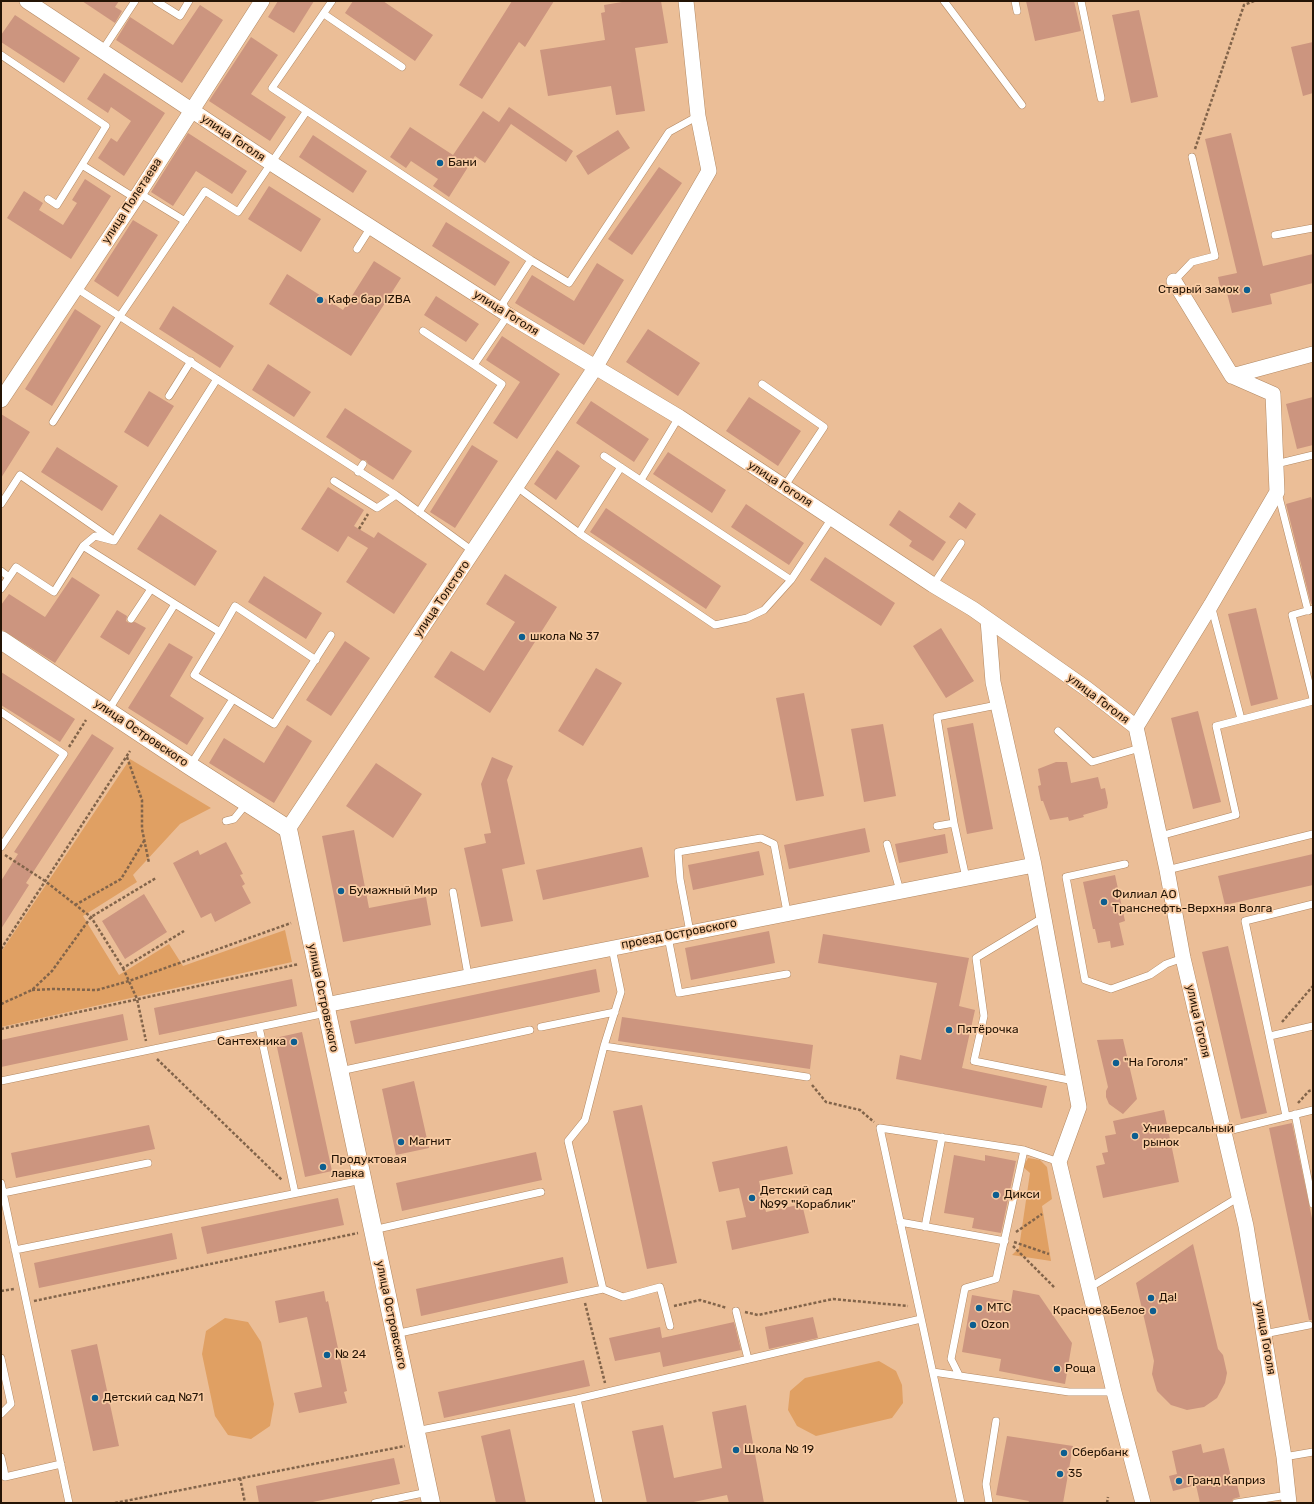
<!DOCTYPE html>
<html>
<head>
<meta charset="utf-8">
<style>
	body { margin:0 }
	#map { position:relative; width:1314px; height:1504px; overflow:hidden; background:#ebbe97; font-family:Rubik,sans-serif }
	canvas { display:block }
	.frame { position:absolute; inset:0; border:2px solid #241405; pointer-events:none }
</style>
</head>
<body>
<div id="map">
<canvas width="1314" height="1504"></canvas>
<div class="frame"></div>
</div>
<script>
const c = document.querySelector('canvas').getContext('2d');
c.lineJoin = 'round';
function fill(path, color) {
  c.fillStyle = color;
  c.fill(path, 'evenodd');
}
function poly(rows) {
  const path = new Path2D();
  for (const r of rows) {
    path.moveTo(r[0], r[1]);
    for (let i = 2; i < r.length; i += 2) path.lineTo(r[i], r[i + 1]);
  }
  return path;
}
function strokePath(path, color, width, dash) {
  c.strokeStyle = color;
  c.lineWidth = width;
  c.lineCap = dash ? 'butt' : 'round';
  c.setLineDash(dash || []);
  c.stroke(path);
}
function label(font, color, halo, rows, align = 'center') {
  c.font = font + ' Rubik,sans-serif';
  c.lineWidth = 3.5;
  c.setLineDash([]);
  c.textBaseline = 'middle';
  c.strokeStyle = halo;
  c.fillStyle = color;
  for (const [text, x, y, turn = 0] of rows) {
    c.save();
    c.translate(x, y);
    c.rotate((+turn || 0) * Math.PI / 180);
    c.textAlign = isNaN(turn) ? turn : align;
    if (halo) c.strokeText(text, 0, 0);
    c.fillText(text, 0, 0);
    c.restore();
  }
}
const green = poly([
	[130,759,211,808,180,824,133,875,137,882,83,916,119,975,169,944,183,966,285,930,292,962,1,1027,1,952],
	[1028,1158,1040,1160,1047,1167,1052,1199,1042,1206,1051,1261,1012,1255,1019,1248,1030,1173,1023,1167],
	[225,1318,248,1322,261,1342,274,1404,270,1426,251,1439,228,1435,215,1416,202,1354,206,1331],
	[879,1361,896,1371,902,1385,903,1403,892,1418,816,1436,797,1426,788,1410,790,1391,805,1378]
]);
const building = poly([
	[82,1,119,1,115,7,122,11,115,23],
	[278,1,314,1,294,33,268,17],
	[353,1,383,1,433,35,415,61,345,13],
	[512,1,554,1,525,47,519,42,482,99,459,85],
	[628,1,661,1,668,43,635,48,645,111,616,115,611,86,548,96,540,50,605,40,601,13,605,12,604,5],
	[1026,1,1074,1,1081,31,1035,41],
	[200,5,223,20,182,83,116,40,130,17,173,45],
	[1139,10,1158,97,1131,103,1112,15],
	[15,15,80,58,64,83,1,42,1,35],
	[251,37,278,55,251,94,286,117,270,141,209,101],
	[1313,42,1313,93,1303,96,1291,47],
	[104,73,165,113,124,176,98,158,111,138,117,142,131,121,111,107,108,113,87,99],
	[509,107,573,151,566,162,511,124,485,163,475,156,449,197,433,186,438,179,411,161,406,168,390,157,410,127,453,155,483,111,499,122],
	[618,130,630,148,588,175,576,156],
	[188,133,247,171,232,194,196,171,173,206,151,192],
	[1231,133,1263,266,1313,254,1313,283,1270,294,1272,304,1232,313,1226,289,1221,291,1218,277,1237,273,1205,139],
	[313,135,367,171,353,193,299,157],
	[659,167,682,183,632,255,608,239],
	[85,179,111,196,71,259,7,218,24,191,43,203,39,210,63,225,77,203,72,200],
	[269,186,321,219,301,252,248,219],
	[133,220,158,235,118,297,94,281],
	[446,222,510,262,495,286,432,246],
	[374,261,401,278,351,356,269,304,287,274,343,310],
	[597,263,624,280,584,345,515,303,532,275,574,301],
	[436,296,479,324,466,342,424,315],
	[173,306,234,346,220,368,159,329],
	[75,309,101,326,52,406,25,389],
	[648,329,700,363,678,396,626,362],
	[502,336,560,374,517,439,493,423,520,382,486,360],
	[268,364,311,392,294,417,252,390],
	[149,391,174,406,148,447,124,432],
	[749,397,801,431,778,466,726,431],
	[1313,397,1313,445,1297,449,1286,404],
	[591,401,649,439,634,462,576,423],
	[345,408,412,451,393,480,368,464,366,460,361,460,326,437],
	[1,414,30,432,1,478],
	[472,445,498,461,455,528,430,512],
	[57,447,118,486,102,511,41,472],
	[557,450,580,466,556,500,534,484],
	[668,452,726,490,712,513,653,474],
	[328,487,364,510,354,526,374,538,378,532,427,564,394,614,346,582,368,548,348,536,338,552,301,529],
	[1311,497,1313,504,1313,603,1311,604,1286,504],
	[959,502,976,514,966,529,949,517],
	[746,504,804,543,789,565,731,527],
	[606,508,721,586,706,609,590,532],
	[899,510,946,542,933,561,909,546,912,541,889,525],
	[160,514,217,551,195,586,137,549],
	[825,557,895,603,881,626,810,580],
	[505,574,557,607,490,713,434,677,451,651,484,671,515,622,486,604],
	[264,576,322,613,306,639,248,602],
	[72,577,100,595,55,663,1,629,1,605,9,594,45,617],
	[1256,608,1278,699,1251,706,1228,614],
	[117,610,127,616,126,621,129,623,135,622,146,628,129,655,100,637],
	[941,628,974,681,946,698,913,646],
	[345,641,370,658,331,716,306,700],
	[169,643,193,657,170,696,204,718,187,745,128,708],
	[596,668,622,683,583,746,558,731],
	[1,672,75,719,60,742,1,705],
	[804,693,824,796,796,801,776,698],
	[1198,711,1221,802,1193,809,1171,718],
	[973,723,993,829,967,834,947,728],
	[883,724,896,796,864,802,851,729],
	[287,725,312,741,274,803,209,763,224,738,264,763],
	[92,734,114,748,26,883,29,885,1,929,1,881,18,854,14,852],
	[492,757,513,766,507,780,525,864,502,869,513,921,481,927,464,848,486,843,484,834,491,833,481,784],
	[1056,762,1067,762,1071,783,1098,777,1101,789,1105,788,1108,803,1107,808,1083,815,1084,817,1069,821,1068,817,1050,820,1043,801,1041,801,1038,786,1041,785,1038,769],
	[376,763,422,794,393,838,346,806],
	[865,828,870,852,789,869,784,845],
	[354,830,369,908,426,897,431,925,343,942,322,836],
	[945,834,948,853,899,863,895,844],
	[226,842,243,874,240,875,245,884,242,886,251,903,215,922,211,913,201,918,173,863,198,850,200,855],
	[642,847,649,877,543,900,536,870],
	[759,851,764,875,693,890,688,865],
	[1313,854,1313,885,1225,905,1218,876],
	[1115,875,1125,921,1119,923,1124,945,1111,948,1110,941,1098,943,1095,929,1093,929,1083,882],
	[144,894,167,932,125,959,102,921],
	[769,931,775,963,691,980,685,948],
	[823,934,969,958,959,1006,975,1010,962,1068,1047,1086,1042,1108,896,1079,900,1055,921,1060,937,983,818,963],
	[1228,946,1267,1113,1241,1119,1202,952],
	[596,969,600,992,355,1044,350,1021],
	[292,979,297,1006,159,1035,154,1008],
	[123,1014,128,1040,1,1067,1,1040],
	[622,1017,813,1045,810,1069,618,1041],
	[302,1032,332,1171,305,1177,275,1038],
	[1123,1039,1137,1099,1123,1114,1109,1104,1106,1097,1106,1091,1108,1087,1097,1040],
	[414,1081,429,1148,396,1155,382,1089],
	[642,1105,677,1263,647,1269,613,1111],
	[1164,1110,1179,1182,1103,1198,1096,1166,1105,1164,1102,1153,1108,1152,1105,1136,1116,1134,1113,1121],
	[1292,1123,1313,1223,1313,1320,1309,1320,1269,1128],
	[149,1125,155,1149,16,1178,11,1153],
	[787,1146,793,1174,759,1181,766,1212,802,1204,809,1233,732,1250,726,1221,746,1217,739,1188,719,1192,712,1162],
	[536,1152,542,1180,402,1211,396,1183],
	[954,1155,985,1161,985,1155,1016,1161,1001,1233,972,1228,974,1218,944,1213],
	[338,1198,344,1225,207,1254,201,1227],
	[172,1233,177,1259,39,1288,34,1263],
	[1193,1244,1218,1349,1223,1355,1227,1373,1225,1383,1217,1398,1204,1407,1187,1410,1171,1405,1157,1391,1152,1374,1154,1361,1136,1283],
	[563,1257,568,1283,421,1316,416,1289],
	[1013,1290,1039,1295,1072,1343,1065,1384,999,1371,1001,1359,962,1352,972,1295,1011,1302],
	[324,1291,326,1302,328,1301,347,1391,344,1392,347,1403,299,1413,294,1393,322,1387,307,1317,279,1323,275,1301],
	[813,1317,818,1338,769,1349,765,1327],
	[734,1322,741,1350,663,1367,660,1352,615,1361,609,1338,660,1327,662,1338],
	[97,1344,119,1446,93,1451,71,1350],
	[584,1360,590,1386,444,1418,438,1392],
	[746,1405,764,1503,729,1503,727,1495,689,1503,647,1503,632,1431,663,1425,674,1478,722,1468,712,1412],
	[510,1429,526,1503,496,1503,481,1436],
	[1007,1436,1073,1446,1063,1503,1028,1503,1029,1501,996,1495],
	[1201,1444,1203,1453,1224,1448,1231,1477,1235,1476,1240,1497,1233,1499,1231,1503,1200,1503,1196,1485,1173,1491,1169,1476,1177,1474,1172,1451],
	[394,1458,400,1484,308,1503,259,1503,256,1486]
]);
const path = poly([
	[1195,149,1244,5,1254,1],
	[359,529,368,514],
	[69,747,86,720],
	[127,757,142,800,142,829,149,863],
	[5,855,45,881,91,917,123,968,184,931],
	[75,905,121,879,144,841],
	[1,949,130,751],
	[123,968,137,999,146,1041],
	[32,990,54,989,97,990,129,981,291,923],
	[1,1004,32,990,52,971,91,917,156,878],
	[1282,1022,1313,986],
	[1,1029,299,964],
	[157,1059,282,1180],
	[812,1085,826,1102,860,1110,874,1122],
	[1298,1103,1309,1091,1313,1090],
	[1016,1232,1042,1214],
	[1014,1242,1049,1254],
	[1013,1246,1055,1288],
	[1,1291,14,1289],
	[34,1301,358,1233],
	[585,1303,605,1383],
	[674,1306,700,1300,727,1308],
	[745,1312,758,1315,833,1299,908,1306],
	[240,1478,245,1503],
	[115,1503,405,1446],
	[1107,1503,1108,1497]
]);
const service = poly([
	[156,1,180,16,189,1],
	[332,1,272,88,531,260,569,283,669,132,698,116],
	[944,1,1022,105],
	[1015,1,1017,11],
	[1081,1,1101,98],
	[324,14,402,67],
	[102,51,135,1],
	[1,55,106,126,82,165,135,198],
	[139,193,185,221],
	[48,199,57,205,82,165],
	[1275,235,1313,228],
	[357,249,371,227],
	[1174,281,1192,262,1215,256,1192,157],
	[76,288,396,495,474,552],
	[423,331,474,365],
	[762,384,824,427,784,487],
	[169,396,191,361],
	[53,422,120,316,205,191,238,212,306,112],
	[604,456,791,580],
	[1276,464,1313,455],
	[358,472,363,464],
	[641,480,679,417],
	[334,481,377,508,396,495],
	[517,487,579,533,715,625,747,618,764,610,791,580,832,518],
	[1278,493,1308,611],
	[1,504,20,475,112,539],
	[419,512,502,384,474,365,508,315,503,303,531,260],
	[579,533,621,467],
	[83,546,175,604,108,711],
	[1,571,9,577],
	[933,585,961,543],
	[1,589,16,567,54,592,83,546,95,536,114,541,217,379],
	[175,604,220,632,194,675,274,724,331,635],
	[1211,605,1241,719],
	[1313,609,1292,615,1313,699],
	[131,619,151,589],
	[220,632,235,606,316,660],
	[1,712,64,754,1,847],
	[1058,731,1092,762,1140,748],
	[190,766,233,699],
	[226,821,234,819,247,803],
	[954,823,937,717,997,705],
	[937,826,954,823,966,878],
	[1160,836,1236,815,1216,726,1313,701],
	[887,844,900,891],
	[1125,864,1066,877,1085,980,1111,989,1150,975,1166,964,1183,958],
	[1167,870,1313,834],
	[453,892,468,975],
	[1044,917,976,958,984,1016,974,1061,1074,1081],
	[690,932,680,879,678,852,761,838,774,844,787,912],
	[668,937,679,993,787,974],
	[612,948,621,992,604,1046,807,1077],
	[259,1027,295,1193],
	[541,1027,615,1012],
	[1270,1036,1313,1026],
	[340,1071,530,1030],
	[1,1081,326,1013],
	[1295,1114,1313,1204],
	[1286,1116,1245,921,1313,904],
	[1224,1132,1313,1110],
	[1,1183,69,1503],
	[3,1193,148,1163],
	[900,1222,1005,1241],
	[925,1227,942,1137],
	[373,1230,541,1192],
	[15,1250,362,1180],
	[1089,1288,1239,1197],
	[603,1289,623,1297,660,1287,670,1326],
	[736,1311,748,1359],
	[395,1334,603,1289,568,1141,585,1120,604,1046],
	[1264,1334,1309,1325],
	[1,1358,11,1404,1,1414],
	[933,1372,1069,1392,1114,1392],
	[959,1375,951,1359,965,1288,996,1279,1024,1150],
	[577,1399,599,1503],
	[416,1431,577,1399,921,1319],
	[1,1457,4,1470],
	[1284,1457,1313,1452],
	[1,1471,4,1470,5,1477,61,1464],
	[375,1503,428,1492],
	[961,1503,880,1128,1024,1150,1059,1162],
	[989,1503,986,1484,996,1421],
	[1236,1503,1288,1495]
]);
const minor = poly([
	[27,1,271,163,508,315,679,417,933,585,973,609,1087,689,1136,727,1167,870,1183,958,1246,1226,1284,1457,1289,1503],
	[1174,281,1232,376,1313,354],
	[1,400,139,193,262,1],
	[988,620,993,682,1034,865,1079,1107,1059,1162,1114,1392,1143,1503],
	[1136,727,1211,605,1277,492,1273,394,1232,376],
	[288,829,595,368,709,171,698,116,686,1],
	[325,1005,1034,865]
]);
const tertiary = poly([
	[1,640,190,766,288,829,431,1503]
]);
const markers = [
	[440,163,4,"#0c5e90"],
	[1247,290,4,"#0c5e90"],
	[320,300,4,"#0c5e90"],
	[522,637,4,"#0c5e90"],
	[341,891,4,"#0c5e90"],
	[1104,902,4,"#0c5e90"],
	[949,1030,4,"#0c5e90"],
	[294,1042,4,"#0c5e90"],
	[1116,1063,4,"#0c5e90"],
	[1135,1136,4,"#0c5e90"],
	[401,1142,4,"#0c5e90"],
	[323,1167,4,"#0c5e90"],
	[996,1195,4,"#0c5e90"],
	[752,1198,4,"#0c5e90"],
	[1151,1298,4,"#0c5e90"],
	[979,1308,4,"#0c5e90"],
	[1153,1311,4,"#0c5e90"],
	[973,1325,4,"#0c5e90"],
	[327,1355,4,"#0c5e90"],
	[1057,1369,4,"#0c5e90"],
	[95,1398,4,"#0c5e90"],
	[736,1450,4,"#0c5e90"],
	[1064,1453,4,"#0c5e90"],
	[1060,1474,4,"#0c5e90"],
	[1179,1481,4,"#0c5e90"]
];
const streetNames = [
	["улица Гоголя",233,138,34],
	["улица Полетаева",132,201,-57],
	["улица Гоголя",506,313,32],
	["улица Гоголя",780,484,33],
	["улица Толстого",442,599,-56],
	["улица Гоголя",1098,699,37],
	["улица Островского",141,733,34],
	["проезд Островского",679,934,-11],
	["улица Островского",323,998,78],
	["улица Гоголя",1198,1021,77],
	["улица Островского",391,1315,78],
	["улица Гоголя",1265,1338,80]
];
const poiNames = [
	["Бани",448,163],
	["Старый замок",1239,290,"right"],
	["Кафе бар IZBA",328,300],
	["школа № 37",530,637],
	["Бумажный Мир",349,891],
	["Филиал АО",1112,895],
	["Транснефть-Верхняя Волга",1112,909],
	["Пятёрочка",957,1030],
	["Сантехника",286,1042,"right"],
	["\"На Гоголя\"",1124,1063],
	["Универсальный",1143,1129],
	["рынок",1143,1143],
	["Магнит",409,1142],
	["Продуктовая",331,1160],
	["лавка",331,1174],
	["Детский сад",760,1191],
	["№99 \"Кораблик\"",760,1205],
	["Дикси",1004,1195],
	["Да!",1159,1298],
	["МТС",987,1308],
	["Красное&Белое",1145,1311,"right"],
	["Ozon",981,1325],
	["№ 24",335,1355],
	["Роща",1065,1369],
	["Детский сад №71",103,1398],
	["Школа № 19",744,1450],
	["Сбербанк",1072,1453],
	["35",1068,1474],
	["Гранд Каприз",1187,1481]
];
fill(green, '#e0a063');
fill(building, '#cc957f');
strokePath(service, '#b28862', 8);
strokePath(minor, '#b28862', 16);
strokePath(tertiary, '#b28862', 19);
strokePath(path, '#82644a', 2.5, [3, 2]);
strokePath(service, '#fff', 7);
strokePath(minor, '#fff', 15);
strokePath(tertiary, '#fff', 18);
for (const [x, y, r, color] of markers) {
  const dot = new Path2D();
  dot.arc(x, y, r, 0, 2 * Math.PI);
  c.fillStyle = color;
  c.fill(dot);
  strokePath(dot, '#f8cba3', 1.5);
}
label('12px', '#241405', '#f8cba3', streetNames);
label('12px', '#241405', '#f8cba3', poiNames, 'left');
</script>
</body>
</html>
